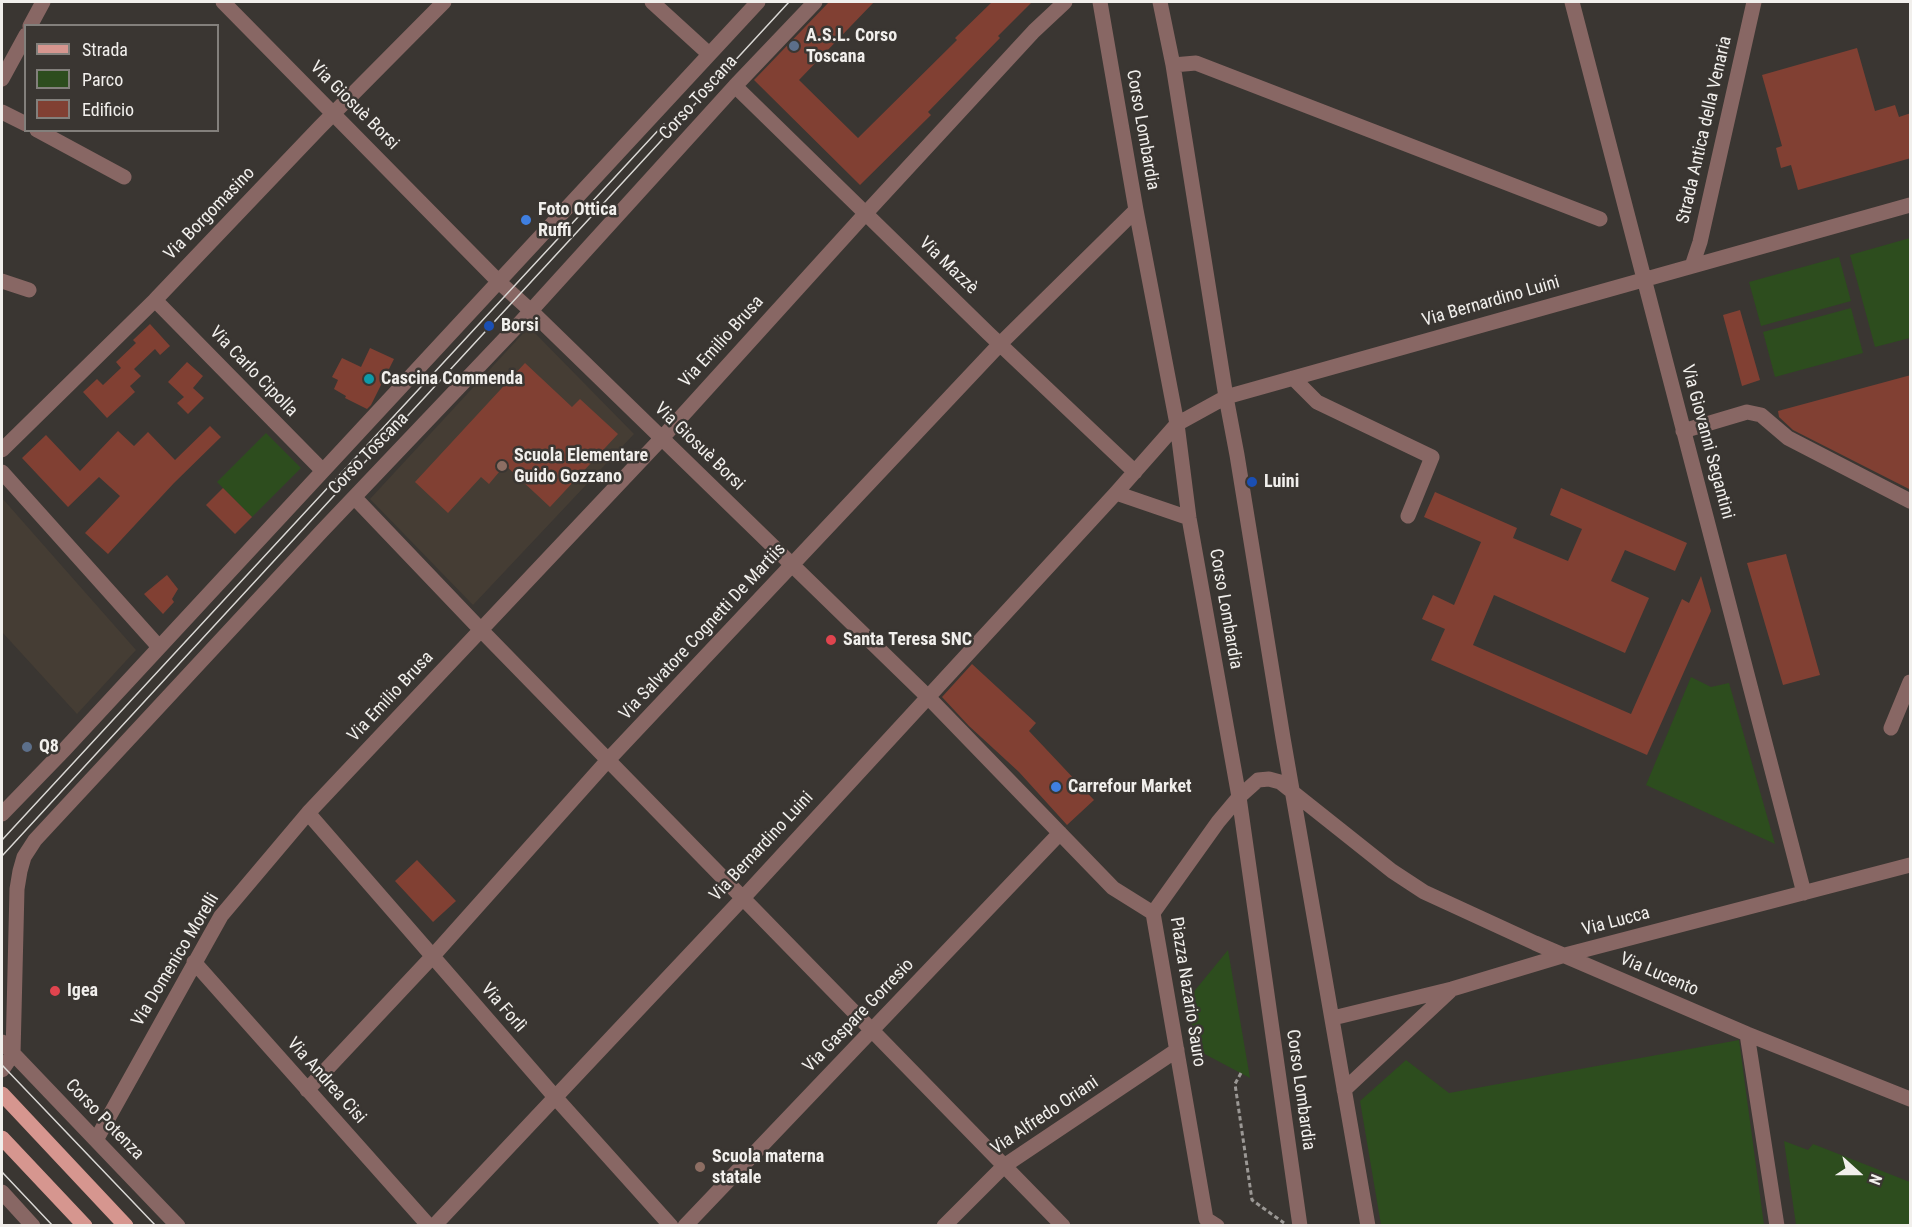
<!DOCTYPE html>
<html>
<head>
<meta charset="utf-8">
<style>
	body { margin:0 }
	#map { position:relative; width:1912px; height:1227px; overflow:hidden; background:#3a3632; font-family:"Roboto Condensed",sans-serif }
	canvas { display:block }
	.frame { position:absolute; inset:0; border:3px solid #f1efec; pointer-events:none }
	.legend { position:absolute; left:24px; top:24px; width:195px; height:108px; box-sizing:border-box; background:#3a3632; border:2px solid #83807c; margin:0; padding:8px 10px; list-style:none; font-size:18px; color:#f1efec }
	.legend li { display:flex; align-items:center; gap:12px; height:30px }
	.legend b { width:30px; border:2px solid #83807c }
	.north { position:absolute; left:1828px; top:1143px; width:60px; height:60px; -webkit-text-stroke:4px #3a3632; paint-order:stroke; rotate:111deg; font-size:16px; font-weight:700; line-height:24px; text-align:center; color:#f1efec }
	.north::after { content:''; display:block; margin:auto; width:21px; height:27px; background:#f1efec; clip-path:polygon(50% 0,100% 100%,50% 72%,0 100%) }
</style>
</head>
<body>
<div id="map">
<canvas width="1912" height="1227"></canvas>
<div class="frame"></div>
<ul class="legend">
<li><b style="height:8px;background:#d6968f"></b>Strada</li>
<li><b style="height:16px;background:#2d4d1e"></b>Parco</li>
<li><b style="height:16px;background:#814033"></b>Edificio</li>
</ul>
<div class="north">N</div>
</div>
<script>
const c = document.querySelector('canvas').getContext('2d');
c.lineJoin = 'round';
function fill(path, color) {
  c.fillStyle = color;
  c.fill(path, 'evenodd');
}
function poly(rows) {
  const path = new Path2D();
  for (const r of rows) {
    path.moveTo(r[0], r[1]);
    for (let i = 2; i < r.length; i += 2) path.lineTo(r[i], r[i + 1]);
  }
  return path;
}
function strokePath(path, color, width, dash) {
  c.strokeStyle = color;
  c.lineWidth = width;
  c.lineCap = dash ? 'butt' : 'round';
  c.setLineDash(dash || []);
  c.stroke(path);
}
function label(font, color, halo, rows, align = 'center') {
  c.font = font + ' "Roboto Condensed",sans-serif';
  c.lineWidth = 5;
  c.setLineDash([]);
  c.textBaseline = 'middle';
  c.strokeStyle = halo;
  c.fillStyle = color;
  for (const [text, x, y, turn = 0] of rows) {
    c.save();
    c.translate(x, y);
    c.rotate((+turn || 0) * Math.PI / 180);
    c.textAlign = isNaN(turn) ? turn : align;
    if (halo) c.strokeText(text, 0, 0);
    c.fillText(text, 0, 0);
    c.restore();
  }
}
const built = poly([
	[529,327,634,434,473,605,370,499],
	[2,498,136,650,77,714,2,632]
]);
const green = poly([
	[1910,238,1910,338,1875,347,1850,255],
	[1839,257,1851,301,1761,326,1749,282],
	[1851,308,1863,353,1775,377,1763,332],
	[266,433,301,468,252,517,217,482],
	[1691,677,1711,687,1729,683,1775,844,1646,785],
	[1228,950,1250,1078,1197,1050,1187,1000],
	[1739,1040,1764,1225,1381,1225,1360,1101,1406,1060,1449,1093],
	[1784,1141,1808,1150,1813,1144,1910,1182,1910,1225,1796,1225]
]);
const building = poly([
	[829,2,874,2,799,80,858,138,957,40,955,38,992,2,1032,2,998,36,1000,38,928,112,931,115,860,185,754,80],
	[1857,48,1875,111,1895,105,1899,117,1911,113,1911,158,1798,190,1791,165,1781,168,1776,148,1782,146,1762,75],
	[1740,310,1760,380,1742,386,1723,315],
	[150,324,170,346,160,355,155,349,134,369,141,376,130,386,135,392,107,418,83,392,97,379,103,385,121,368,116,362,136,343,133,340],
	[370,348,394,359,371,405,367,409,345,398,346,396,334,389,338,380,332,377,342,358,361,367],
	[187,362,203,376,193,388,204,398,188,414,177,403,184,397,168,382],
	[525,363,572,407,580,399,618,434,550,507,505,465,489,484,481,477,448,513,415,482],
	[1911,375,1911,490,1793,430,1779,417,1778,411],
	[210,426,221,437,174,483,108,554,85,533,120,496,99,477,68,507,22,458,46,435,80,471,118,431,134,446,148,432,175,460],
	[223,488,252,517,235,534,206,505],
	[1561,488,1687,543,1675,571,1625,550,1611,581,1649,598,1625,653,1494,595,1473,645,1631,714,1682,599,1689,603,1701,576,1711,611,1647,755,1431,660,1445,629,1422,619,1433,595,1454,605,1481,542,1424,517,1435,492,1517,528,1513,538,1568,561,1582,529,1550,515],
	[1786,554,1820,675,1783,685,1747,563],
	[167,575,178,589,172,599,174,602,163,614,144,594],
	[972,664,1036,723,1029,731,1094,800,1067,825,1019,772,969,726,942,697],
	[417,860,456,901,433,922,395,881]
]);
const path = poly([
	[1241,1073,1235,1084,1252,1200,1284,1223]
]);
const minor = poly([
	[223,2,498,281,531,311,928,697,1113,888,1153,913],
	[652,2,709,54],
	[1100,2,1136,210,1177,424,1189,518,1239,797,1300,1226],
	[1160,2,1173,65,1226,397,1237,455,1283,738,1368,1226],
	[1572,2,1804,893],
	[30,26,43,2],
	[1173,65,1196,63,1600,219],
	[2,79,26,35],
	[735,86,988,333,1135,472],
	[2,112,26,124],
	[37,130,124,177],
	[1692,266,1700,242,1754,2],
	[2,281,29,290],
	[155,300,323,471],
	[1293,378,1317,402,1432,457,1408,516],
	[1683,431,1747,412,1761,415,1788,438,1910,501],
	[2,450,155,300,320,127,444,2],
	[2,472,159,647],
	[1116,493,1189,518],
	[355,498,481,630,1063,1226],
	[1891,728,1910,682],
	[308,813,555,1097,671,1226],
	[2,814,65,749,758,2],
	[194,962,429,1226],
	[1333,1018,1452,989,1565,955,1910,865],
	[1747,1034,1777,1226],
	[2,1042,178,1226],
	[2,1070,13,1054,17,889,20,871,24,857,35,840,322,531,518,325,735,86,815,2],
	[307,1090,432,957,608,760,1000,344,1136,210],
	[1344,1090,1450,991],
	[96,1140,221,916,308,813,662,438,866,213,1034,31,1065,2],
	[2,1192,33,1226],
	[434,1226,743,898,1116,493,1177,424,1226,397,1910,205],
	[685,1226,1060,833],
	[944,1226,1004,1166,1177,1050],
	[1217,1226,1206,1219,1153,913,1218,822,1239,797,1258,780,1269,779,1280,782,1392,871,1424,892,1535,943,1747,1034,1910,1099]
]);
const major = poly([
	[2,1094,126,1226],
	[2,1138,85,1226]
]);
const tram = poly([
	[2,840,664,124],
	[2,856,789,2],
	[2,1065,156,1226],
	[2,1172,53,1226]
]);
const markers = [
	[794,46,6,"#5c6f8a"],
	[526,220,6,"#3f7fe0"],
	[489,326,6,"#1a4fb4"],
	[369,379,6,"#0f9aa8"],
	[502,466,6,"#8d6e63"],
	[1252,482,6,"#1a4fb4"],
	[831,640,6,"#e0444e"],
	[27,747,6,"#5c6f8a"],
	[1056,787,6,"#3f7fe0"],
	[55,991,6,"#e0444e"],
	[700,1167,6,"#8d6e63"]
];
const poiNames = [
	["A.S.L. Corso",806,36],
	["Toscana",806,57],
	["Foto Ottica",538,210],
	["Ruffi",538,231],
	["Borsi",501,326],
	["Cascina Commenda",381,379],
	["Scuola Elementare",514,456],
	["Guido Gozzano",514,477],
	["Luini",1264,482],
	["Santa Teresa SNC",843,640],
	["Q8",39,747],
	["Carrefour Market",1068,787],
	["Igea",67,991],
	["Scuola materna",712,1157],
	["statale",712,1178]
];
const streetNames = [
	["Corso Toscana",699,98,-48],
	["Via Giosuè Borsi",354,106,45],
	["Corso Lombardia",1142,130,80],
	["Strada Antica della Venaria",1705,130,-77],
	["Via Borgomasino",210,214,-46],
	["Via Mazzè",948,266,44],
	["Via Bernardino Luini",1491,302,-16],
	["Via Emilio Brusa",722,342,-48],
	["Via Carlo Cipolla",253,372,46],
	["Via Giovanni Segantini",1707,442,75],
	["Via Giosuè Borsi",699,447,44],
	["Corso Toscana",369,454,-46],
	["Corso Lombardia",1225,609,80],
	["Via Salvatore Cognetti De Martiis",703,632,-47],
	["Via Emilio Brusa",391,697,-47],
	["Via Bernardino Luini",762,847,-47],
	["Via Lucca",1616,922,-15],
	["Via Domenico Morelli",176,960,-59],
	["Via Lucento",1659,975,23],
	["Piazza Nazario Sauro",1187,992,81],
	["Via Forlì",503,1008,49],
	["Via Gaspare Gorresio",859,1016,-46],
	["Via Andrea Cisi",326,1081,48],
	["Corso Lombardia",1300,1090,82],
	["Via Alfredo Oriani",1045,1116,-34],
	["Corso Potenza",104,1120,46]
];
fill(built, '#453d34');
fill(green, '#2d4d1e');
fill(building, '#814033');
strokePath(path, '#9b9895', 3, [4.5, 3]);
strokePath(minor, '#886764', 15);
strokePath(major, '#d6968f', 15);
strokePath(tram, '#dad8d5', 1.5);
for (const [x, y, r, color] of markers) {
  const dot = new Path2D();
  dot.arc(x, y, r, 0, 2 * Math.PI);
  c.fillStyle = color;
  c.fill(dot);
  strokePath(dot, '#3a3632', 2);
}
label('bold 18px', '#f1efec', '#3a3632', poiNames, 'left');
label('18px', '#f1efec', '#3a3632', streetNames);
</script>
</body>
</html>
